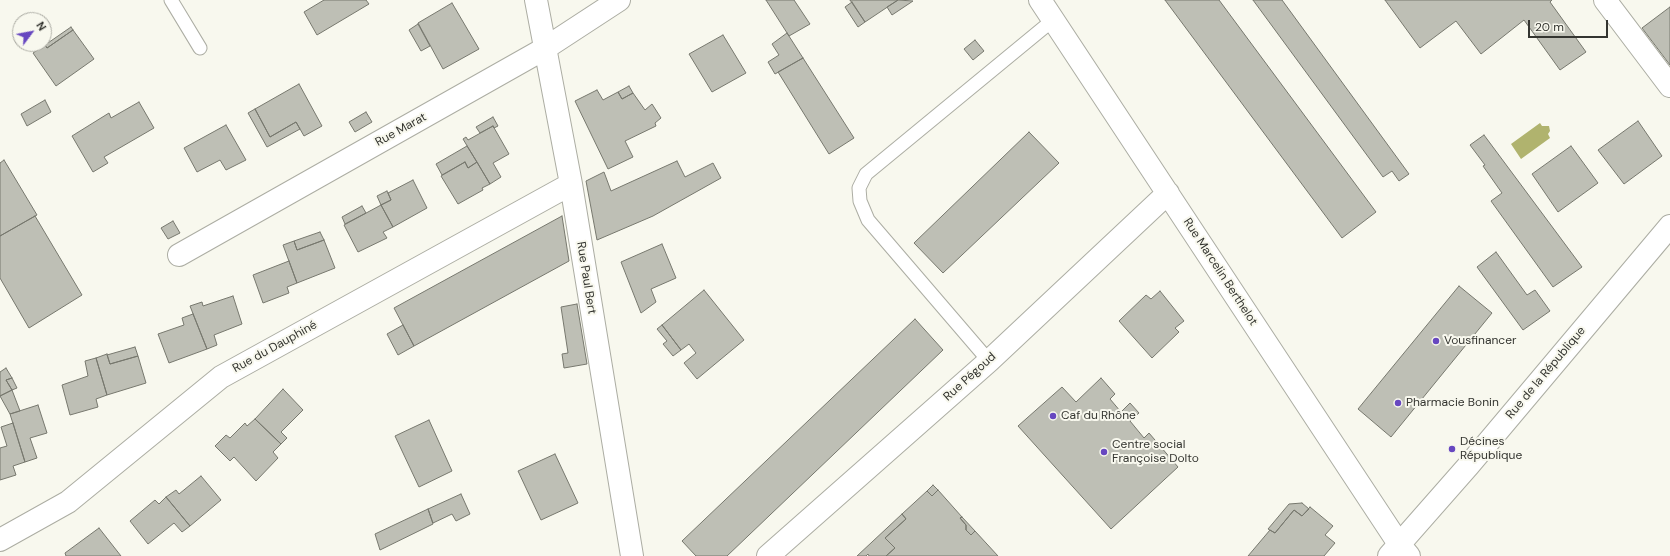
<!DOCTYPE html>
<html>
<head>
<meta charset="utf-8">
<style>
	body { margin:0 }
	#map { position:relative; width:1670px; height:556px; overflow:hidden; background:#f8f8ee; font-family:"DM Sans",sans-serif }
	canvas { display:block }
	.north { position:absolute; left:12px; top:12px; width:40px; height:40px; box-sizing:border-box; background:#f8f8ee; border:1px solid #aaaaa2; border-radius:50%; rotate:58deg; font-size:11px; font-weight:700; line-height:16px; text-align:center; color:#343530 }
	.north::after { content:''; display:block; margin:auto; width:14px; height:18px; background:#6747c0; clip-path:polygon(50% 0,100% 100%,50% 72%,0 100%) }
	.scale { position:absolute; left:1528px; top:20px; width:80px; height:18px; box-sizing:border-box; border:2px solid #343530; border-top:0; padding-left:5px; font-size:12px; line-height:14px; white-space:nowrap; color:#343530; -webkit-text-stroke:3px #f8f8ee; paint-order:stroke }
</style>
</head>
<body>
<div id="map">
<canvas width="1670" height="556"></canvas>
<div class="north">N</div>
<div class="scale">20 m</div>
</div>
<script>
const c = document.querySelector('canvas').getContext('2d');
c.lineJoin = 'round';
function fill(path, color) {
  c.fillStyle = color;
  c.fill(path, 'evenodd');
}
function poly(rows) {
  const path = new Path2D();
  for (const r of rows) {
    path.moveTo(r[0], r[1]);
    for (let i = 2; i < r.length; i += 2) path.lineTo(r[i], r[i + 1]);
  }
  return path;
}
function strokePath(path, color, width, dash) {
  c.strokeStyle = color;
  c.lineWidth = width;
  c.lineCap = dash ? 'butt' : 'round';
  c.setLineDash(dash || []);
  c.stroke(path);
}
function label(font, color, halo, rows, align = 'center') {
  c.font = font + ' "DM Sans",sans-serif';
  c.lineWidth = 4;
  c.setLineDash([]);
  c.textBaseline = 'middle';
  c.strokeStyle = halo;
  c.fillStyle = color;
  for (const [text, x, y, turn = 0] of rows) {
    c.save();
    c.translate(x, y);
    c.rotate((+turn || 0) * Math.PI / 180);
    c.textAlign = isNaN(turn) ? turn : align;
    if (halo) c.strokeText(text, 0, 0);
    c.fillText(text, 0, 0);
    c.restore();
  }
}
const water = poly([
	[1540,123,1542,126,1549,126,1550,131,1548,134,1550,138,1521,159,1511,144]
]);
const building = poly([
	[324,0,366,0,369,4,317,35,304,12,324,0],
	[766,0,794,0,810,24,789,36,766,0],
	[850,0,898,0,865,22,850,0],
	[898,0,913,1,892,15,887,7,898,0],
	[1165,0,1219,0,1376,212,1342,238,1165,0],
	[1253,0,1282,0,1409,174,1399,181,1392,171,1383,177,1253,0],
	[1385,0,1552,0,1550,2,1586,52,1560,70,1524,20,1481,54,1456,21,1420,48,1385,0],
	[852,2,865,22,858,27,845,7,852,2],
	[452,3,479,49,443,69,418,23,452,3],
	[1670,7,1670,65,1642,28,1670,7],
	[418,24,430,46,421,51,409,30,418,24],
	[71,27,73,30,47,48,45,45,71,27],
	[73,30,94,59,56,86,33,53,45,45,47,48,73,30],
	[787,33,803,58,775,74,768,62,779,55,772,44,787,33],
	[723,35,746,73,712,92,689,54,723,35],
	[975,40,984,51,973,60,964,49,975,40],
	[803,58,854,138,829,154,778,72,803,58],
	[299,84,322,126,304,136,296,122,270,137,255,109,299,84],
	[629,86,633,93,622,99,618,92,629,86],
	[597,90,603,100,618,92,622,99,633,93,645,110,652,104,661,118,655,123,656,126,625,141,633,157,608,169,575,101,597,90],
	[45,100,51,112,27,126,21,114,45,100],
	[139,102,154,128,104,157,108,163,93,172,72,136,109,113,111,118,139,102],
	[255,109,270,137,296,122,300,129,267,147,248,113,255,109],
	[366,112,372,122,355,132,349,122,366,112],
	[493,117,498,126,494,128,493,126,480,133,476,127,493,117],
	[1638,121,1662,156,1624,184,1598,150,1638,121],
	[226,125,246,160,226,170,220,160,197,172,184,148,226,125],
	[493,126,509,154,493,163,501,177,490,184,463,139,466,137,468,140,493,126],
	[1029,132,1059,163,943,273,914,243,1029,132],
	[1484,135,1582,267,1553,287,1491,201,1502,193,1483,166,1485,165,1470,145,1484,135],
	[467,146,477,162,468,168,465,162,442,175,436,164,467,146],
	[1571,146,1598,183,1558,212,1532,174,1571,146],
	[4,160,37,215,0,236,0,163,4,160],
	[677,161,685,177,713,163,721,178,653,216,597,240,586,181,604,172,611,191,677,161],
	[465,162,468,168,477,162,490,184,482,188,483,190,458,204,441,176,465,162],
	[413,180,427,208,393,227,381,205,391,200,388,193,413,180],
	[387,191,391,200,381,205,377,196,387,191],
	[381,205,393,227,383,232,387,238,358,252,344,225,381,205],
	[362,206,366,213,345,224,342,217,362,206],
	[35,216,82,295,29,328,0,278,0,236,35,216],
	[562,216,569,261,414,346,394,308,562,216],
	[173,221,180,233,168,239,161,228,173,221],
	[320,232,324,240,297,250,294,241,320,232],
	[324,240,335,268,297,283,283,245,294,241,297,250,324,240],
	[662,244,676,278,651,289,656,302,641,313,621,262,662,244],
	[1496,252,1527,295,1535,290,1550,311,1523,330,1477,267,1496,252],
	[289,261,297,283,287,287,289,293,263,303,253,275,289,261],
	[1459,286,1492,313,1391,437,1358,409,1459,286],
	[704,290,744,340,697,379,684,363,696,353,689,344,681,350,662,325,704,290],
	[1160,291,1184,321,1175,328,1179,332,1152,358,1119,321,1146,295,1151,299,1160,291],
	[233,296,242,324,214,335,217,345,207,349,190,306,202,302,203,306,233,296],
	[577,304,587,364,564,368,562,354,568,353,561,307,577,304],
	[193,314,207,349,169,363,158,334,184,325,182,318,193,314],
	[915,319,943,350,727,556,696,556,682,541,915,319],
	[403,325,414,346,398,355,387,334,403,325],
	[662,325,681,350,673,356,663,344,667,341,657,329,662,325],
	[135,347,138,356,110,364,107,355,135,347],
	[107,354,110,364,138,356,146,383,107,395,96,358,107,354],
	[96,358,107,395,96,399,98,407,70,415,62,385,88,376,85,361,96,358],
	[6,368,12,378,6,380,12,390,0,396,0,372,6,368],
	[12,378,17,388,12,390,6,380,12,378],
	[1101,378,1115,394,1110,399,1121,412,1130,403,1139,413,1130,421,1144,438,1149,433,1178,467,1111,529,1018,426,1062,387,1076,402,1101,378],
	[283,389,303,410,281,432,287,438,281,444,255,419,283,389],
	[12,390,20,411,10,414,0,396,12,390],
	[38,405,47,433,30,438,37,458,25,462,10,414,38,405],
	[255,419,281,444,273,452,278,458,256,481,234,457,230,461,215,446,226,435,230,438,245,423,247,426,255,419],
	[429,420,452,471,419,487,395,436,429,420],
	[13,423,25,462,13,466,16,475,0,480,0,448,7,446,1,427,13,423],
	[555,454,578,503,541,520,518,471,555,454],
	[201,476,221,500,190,526,166,497,176,490,179,494,201,476],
	[933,485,938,490,932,496,927,491,933,485],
	[938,490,962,517,960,518,966,525,966,530,971,535,975,531,998,556,886,556,895,548,885,538,906,519,902,514,927,491,932,496,938,490],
	[461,494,470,514,456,521,452,514,433,523,428,509,461,494],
	[166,497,190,526,182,532,174,523,148,544,130,521,155,500,159,504,166,497],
	[1302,503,1309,509,1302,516,1294,510,1275,533,1268,529,1289,504,1302,503],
	[1310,507,1333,526,1325,535,1335,543,1324,556,1248,556,1270,530,1275,533,1294,510,1302,516,1310,507],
	[428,509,433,524,380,550,375,534,428,509],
	[902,514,906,519,885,538,895,548,886,556,869,556,868,554,866,556,857,556,902,514],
	[962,517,975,531,971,535,966,530,966,525,960,518,962,517],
	[99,528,121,556,66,556,65,553,99,528]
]);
const service = poly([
	[171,0,200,48],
	[989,361,868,220,860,201,859,188,866,174,1053,20]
]);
const minor = poly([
	[536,0,571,184,632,556],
	[1040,0,1399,544,1409,556],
	[1605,0,1670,86],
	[179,255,544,49,619,0],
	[0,540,68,502,221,377,571,184],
	[768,556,989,361,1168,193]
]);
const tertiary = poly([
	[1389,556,1469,465,1670,226]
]);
const markers = [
	[1436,341,4,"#6747c0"],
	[1398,403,4,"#6747c0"],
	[1053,416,4,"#6747c0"],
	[1452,449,4,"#6747c0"],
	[1104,452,4,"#6747c0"]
];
const streetNames = [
	["Rue Marat",401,130,-29],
	["Rue Marcelin Berthelot",1220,272,57],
	["Rue Paul Bert",586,278,81],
	["Rue du Dauphiné",275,347,-29],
	["Rue de la République",1546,373,-50],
	["Rue Pégoud",970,377,-42]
];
const poiNames = [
	["Vousfinancer",1444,341],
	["Pharmacie Bonin",1406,403],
	["Caf du Rhône",1061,416],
	["Décines",1460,442],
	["République",1460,456],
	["Centre social",1112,445],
	["Françoise Dolto",1112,459]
];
fill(water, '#b0b36e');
fill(building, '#bebfb5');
strokePath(building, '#77786e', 1);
strokePath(service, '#acada3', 15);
strokePath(minor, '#acada3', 24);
strokePath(tertiary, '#acada3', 24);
strokePath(service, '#fff', 13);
strokePath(minor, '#fff', 22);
strokePath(tertiary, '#fff', 22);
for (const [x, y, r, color] of markers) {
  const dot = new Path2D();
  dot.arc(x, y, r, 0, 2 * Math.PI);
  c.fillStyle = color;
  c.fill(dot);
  strokePath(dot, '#f8f8ee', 1.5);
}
label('12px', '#343530', '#f8f8ee', streetNames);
label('12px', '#343530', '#f8f8ee', poiNames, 'left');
</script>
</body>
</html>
